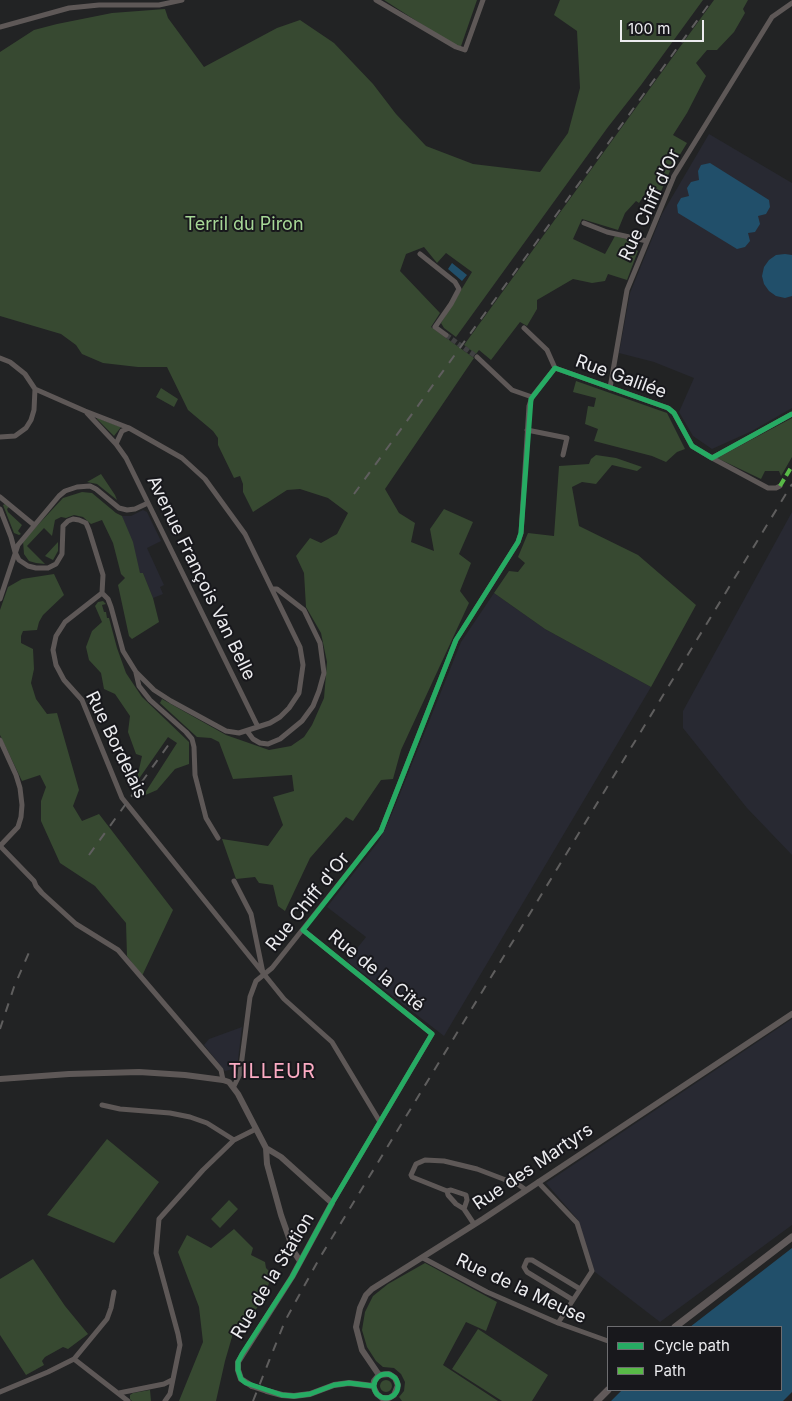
<!DOCTYPE html>
<html>
<head>
<meta charset="utf-8">
<style>
	body { margin:0 }
	#map { position:relative; width:792px; height:1401px; overflow:hidden; background:#222324; font-family:Inter,sans-serif }
	canvas { display:block }
	.legend { position:absolute; left:607px; top:1326px; width:175px; height:65px; box-sizing:border-box; background:#18181c; border:1px solid #6d6d70; margin:0; padding:6px 9px; list-style:none; font-size:15px; color:#ececef }
	.legend li { display:flex; align-items:center; gap:10px; height:25px }
	.legend b { width:25px; border:1px solid #6d6d70 }
	.scale { position:absolute; left:620px; top:20px; width:84px; height:22px; box-sizing:border-box; border:2px solid #ececef; border-top:0; padding-left:6px; font-size:15px; line-height:18px; white-space:nowrap; color:#ececef; -webkit-text-stroke:4px #18181c; paint-order:stroke }
</style>
</head>
<body>
<div id="map">
<canvas width="792" height="1401"></canvas>
<ul class="legend">
<li><b style="height:6px;background:#26ab63"></b>Cycle path</li>
<li><b style="height:6px;background:#58b947"></b>Path</li>
</ul>
<div class="scale">100 m</div>
</div>
<script>
const c = document.querySelector('canvas').getContext('2d');
c.lineJoin = 'round';
function fill(path, color) {
  c.fillStyle = color;
  c.fill(path, 'evenodd');
}
function poly(rows) {
  const path = new Path2D();
  for (const r of rows) {
    if (r.length === 3) {
      path.moveTo(r[0] + r[2], r[1]);
      path.arc(r[0], r[1], r[2], 0, 2 * Math.PI);
      continue;
    }
    path.moveTo(r[0], r[1]);
    for (let i = 2; i < r.length; i += 2) path.lineTo(r[i], r[i + 1]);
  }
  return path;
}
function strokePath(path, color, width, dash) {
  c.strokeStyle = color;
  c.lineWidth = width;
  c.lineCap = dash ? 'butt' : 'round';
  c.setLineDash(dash || []);
  c.stroke(path);
}
function label(font, color, halo, rows, align = 'center') {
  c.font = font + ' Inter,sans-serif';
  c.lineWidth = 4;
  c.setLineDash([]);
  c.textBaseline = 'middle';
  c.strokeStyle = halo;
  c.fillStyle = color;
  for (const [text, x, y, turn = 0] of rows) {
    c.save();
    c.translate(x, y);
    c.rotate((+turn || 0) * Math.PI / 180);
    c.textAlign = isNaN(turn) ? turn : align;
    if (halo) c.strokeText(text, 0, 0);
    c.fillText(text, 0, 0);
    c.restore();
  }
}
const built = poly([
	[709,134,792,183,792,408,752,431,712,449,693,436,679,412,694,378,654,362,619,353,630,293,658,224,662,214],
	[143,510,147,512,161,541,147,548,164,585,160,587,163,594,153,598,143,573,140,574,122,516,131,516],
	[792,512,792,855,747,808,683,728,683,711],
	[494,593,545,629,651,687,444,1036,347,961,366,937,327,907,379,841,391,816,461,642],
	[792,1019,792,1225,660,1322,595,1272,578,1220,546,1183],
	[242,1027,237,1068,225,1071,204,1045,209,1039]
]);
const green = poly([
	[384,0,477,0,460,49],
	[560,0,703,0,641,85,608,127,456,337,444,328,441,323,472,272,446,253,437,263,424,247,406,254,400,271,440,313,431,327,474,358,385,489,399,513,415,523,411,542,434,551,430,529,444,509,473,522,459,554,471,563,460,591,469,603,401,750,393,779,381,780,353,821,346,817,310,858,285,911,278,906,273,885,259,883,255,877,236,879,222,839,268,846,283,825,273,797,294,791,292,775,233,779,219,742,211,738,197,737,160,703,162,699,226,735,269,750,291,746,304,737,312,725,324,698,327,662,321,633,306,607,304,573,296,556,310,538,321,543,337,534,348,513,328,498,300,489,287,490,253,512,243,492,243,484,240,476,234,478,218,445,218,438,213,431,188,410,167,367,138,367,103,363,82,354,76,345,61,334,0,316,0,52,34,30,57,24,112,13,165,9,168,18,204,67,277,28,300,20,334,43,373,84,396,114,426,146,473,164,540,172,568,133,580,88,577,31,554,15],
	[714,0,748,0,743,9,745,13,734,32,717,50,707,50,696,63,706,76,687,113,673,135,687,143,670,171,658,198,645,194,639,203,636,201,625,213,618,230,582,219,573,239,605,254,615,236,634,241,633,248,638,251,627,280,608,274,605,281,592,283,573,279,537,300,537,309,527,326,520,322,491,360,479,350,476,354,464,345],
	[576,381,667,413,685,449,677,452,666,462,652,456,594,441,598,429,585,424,588,406,594,407,596,398,573,392],
	[161,388,178,399,174,407,156,397],
	[97,418,121,427,114,436,97,419],
	[792,418,792,457,781,476,779,471,765,471,761,479,717,458],
	[596,455,616,458,642,467,637,471,612,465,596,484,582,482,572,487,579,526,638,555,696,605,651,687,545,629,494,593,509,571,518,572,525,563,518,557,528,533,554,536,559,466,589,464,591,459],
	[101,474,115,495,117,500,97,484,87,482],
	[82,492,92,493,116,513,122,516,133,542,140,573,143,573,153,598,159,622,132,639,129,636,118,585,125,578,121,574,113,543,102,520,91,524,83,517,74,515,66,518,61,517,55,520,52,536,44,528,27,546,45,564,36,563,29,561,24,554,23,541,63,498],
	[5,504,9,507,7,509,8,512,22,525,18,531,21,534,19,535,14,533,3,505],
	[58,542,58,551,53,560,45,556],
	[54,574,64,595,43,615,39,622,37,630,23,631,21,636,21,643,33,649,34,669,31,683,36,699,47,714,57,713,79,790,73,806,82,821,99,814,173,910,142,976,127,956,126,923,95,886,60,863,41,821,41,801,46,787,40,775,22,781,0,735,0,610,8,587,22,579],
	[103,601,106,604,102,605,104,612,106,612,107,618,109,618,117,648,126,673,142,697,189,742,189,764,175,769,157,790,143,796,177,743,168,737,136,783,142,756,136,754,128,732,130,716,115,694,104,689,101,673,89,660,86,647,92,631,102,622,95,606,98,602],
	[107,1139,159,1182,114,1243,47,1215],
	[229,1200,238,1209,220,1228,211,1219],
	[234,1229,253,1248,251,1255,265,1262,266,1268,272,1274,264,1298,252,1315,234,1330,225,1361,216,1401,179,1401,203,1342,199,1307,178,1252,187,1235,211,1248],
	[33,1259,65,1306,88,1334,68,1349,63,1347,45,1357,42,1361,44,1365,26,1375,0,1335,0,1279],
	[425,1263,497,1302,486,1331,466,1322,443,1365,498,1401,402,1401,399,1397,404,1391,405,1382,401,1374,394,1368,383,1367,376,1361,367,1347,362,1330,365,1312,373,1296,388,1284],
	[478,1329,548,1375,532,1401,502,1401,452,1369],
	[386,1386,6],
	[150,1390,151,1401,132,1401,130,1399,130,1395,133,1393]
]);
const water = poly([
	[710,163,769,200,770,207,766,214,758,216,760,224,755,232,748,233,750,241,745,247,737,249,678,213,677,205,681,198,689,196,687,188,691,182,699,180,698,171,701,165],
	[785,254,792,255,792,296,785,298,776,296,769,291,764,284,762,276,764,267,769,260,776,255],
	[452,263,467,275,462,281,448,269],
	[792,1248,792,1392,783,1401,611,1401,622,1390,781,1390,781,1327,690,1327]
]);
const minorTunnel = poly([
	[446,335,477,357]
]);
const minor = poly([
	[376,0,456,47,465,50,483,0],
	[0,27,69,8,99,5,159,5,182,0],
	[584,223,607,232,647,241],
	[420,254,455,282,459,289,451,304,435,327,446,335],
	[524,328,547,350,555,368],
	[477,357,512,390,532,397],
	[0,358,10,362,25,374,35,389,34,410,31,420,26,428,15,436,0,437],
	[555,368,668,408,674,413,692,446,712,458,768,488,776,488,780,486],
	[610,388,627,290,674,176,772,17,792,3],
	[35,389,85,411,129,428,182,458,205,479,245,534,300,647,303,665,299,693,289,708,280,717,270,723,239,733,226,731,171,701,154,690,136,672,123,651,111,607,108,599,102,593],
	[87,413,116,444,126,458,258,727],
	[527,430,567,438,563,455],
	[116,444,122,431,129,428],
	[712,458,792,414],
	[0,497,34,525],
	[0,509,11,537,15,552,19,560,28,566,36,568,48,568,56,564,62,554,63,526,68,521,73,519,79,520,86,523,89,530,103,575,102,593,65,622,56,636,53,650,56,665,64,680,82,700,122,798,284,999,332,1042,380,1122],
	[0,599,18,545,59,496,65,491,77,487,90,486,96,489,119,508,127,510,135,509,148,503],
	[136,673,139,686,150,700,186,732,192,739,194,747,195,775,206,818,218,838],
	[247,731,253,739,260,743,268,744,280,739,302,721,313,706,319,691,324,673,320,643,304,610,277,589,272,589],
	[0,740,16,775,20,788,22,805,21,817,18,827,0,846],
	[0,846,34,881,36,886,42,893,76,924,118,950,221,1070,223,1080],
	[234,881,251,914,263,973],
	[303,930,432,1034,332,1203],
	[234,1086,240,1074,250,997,256,981,272,968,381,831,456,640,518,542,521,533,529,406,532,397,555,368],
	[102,1105,120,1109,170,1113,190,1117,207,1123,234,1140],
	[538,1182,577,1223,592,1271,558,1323],
	[447,1191,451,1190,466,1195,467,1200,464,1209],
	[474,1224,464,1209,456,1204,448,1195,447,1191,412,1177,411,1175,416,1164,425,1160,444,1161,477,1169,519,1185,526,1190],
	[423,1258,487,1292,558,1323,608,1341],
	[573,1300,527,1272,524,1267,527,1260,532,1260,580,1289],
	[74,1359,128,1401],
	[0,1392,48,1372,74,1359,107,1319,111,1308,114,1292],
	[119,1393,164,1384,172,1380],
	[165,1401,170,1394,180,1345,178,1334,156,1253,159,1219,203,1170,234,1140,256,1129]
]);
const tertiary = poly([
	[0,1079,69,1074,139,1072,185,1075,223,1080,229,1082,238,1094,266,1148,267,1164,281,1215,294,1252,300,1261],
	[379,1375,362,1350,356,1327,360,1308,366,1295,372,1289,483,1219,792,1014],
	[379,1375,389,1374,395,1378,398,1385,394,1395,389,1398,382,1398],
	[379,1375,374,1381,373,1386,377,1394,382,1398],
	[252,1386,241,1379,238,1370,238,1362,292,1277,332,1203,281,1157,266,1148],
	[267,1391,282,1395,294,1396,310,1394,334,1385,349,1383,373,1386]
]);
const secondary = poly([
	[675,1327,792,1237],
	[597,1401,608,1390]
]);
const rail = poly([
	[354,494,712,0],
	[89,855,172,740],
	[0,1029,14,987,30,950],
	[253,1401,285,1321,319,1259,792,484]
]);
const tertiaryBridge = poly([
	[252,1386,267,1391]
]);
const quiet = poly([
	[780,486,792,466]
]);
const cycleway = poly([
	[386,1386,12],
	[373,1386,349,1383,334,1385,310,1394,294,1396,282,1395,246,1383,241,1379,238,1370,238,1362,242,1354,292,1277,332,1203,432,1034,303,930,381,831,456,640,518,542,521,533,531,399,555,368,668,408,674,413,692,446,712,458,792,414]
]);
const streetNames = [
	["Rue Chiff d'Or",650,205,-65],
	["Rue Galilée",621,377,20],
	["Avenue François Van Belle",201,578,64],
	["Rue Bordelais",116,745,64],
	["Rue Chiff d'Or",308,902,-51],
	["Rue de la Cité",376,971,39],
	["Rue des Martyrs",533,1167,-34],
	["Rue de la Station",273,1276,-59],
	["Rue de la Meuse",521,1289,25]
];
const parkNames = [
	["Terril du Piron",244,225]
];
const quarterNames = [
	["TILLEUR",272,1072]
];
fill(built, '#282932');
fill(green, '#374931');
fill(water, '#214f6a');
strokePath(minorTunnel, '#404142', 5, [5, 2.5]);
strokePath(minor, '#5e5857', 5);
strokePath(tertiary, '#5e5857', 6);
strokePath(secondary, '#615a5a', 7);
strokePath(rail, '#5f5e5e', 2, [9, 9]);
strokePath(tertiaryBridge, '#5e5857', 6);
strokePath(quiet, '#58b947', 4, [8, 4]);
strokePath(cycleway, '#26ab63', 5);
label('18px', '#ececef', '#18181c', streetNames);
label('18px', '#a6d796', '#18181c', parkNames);
c.letterSpacing = '1px';
label('20px', '#fcabc3', '#18181c', quarterNames);
c.letterSpacing = '0px';
</script>
</body>
</html>
